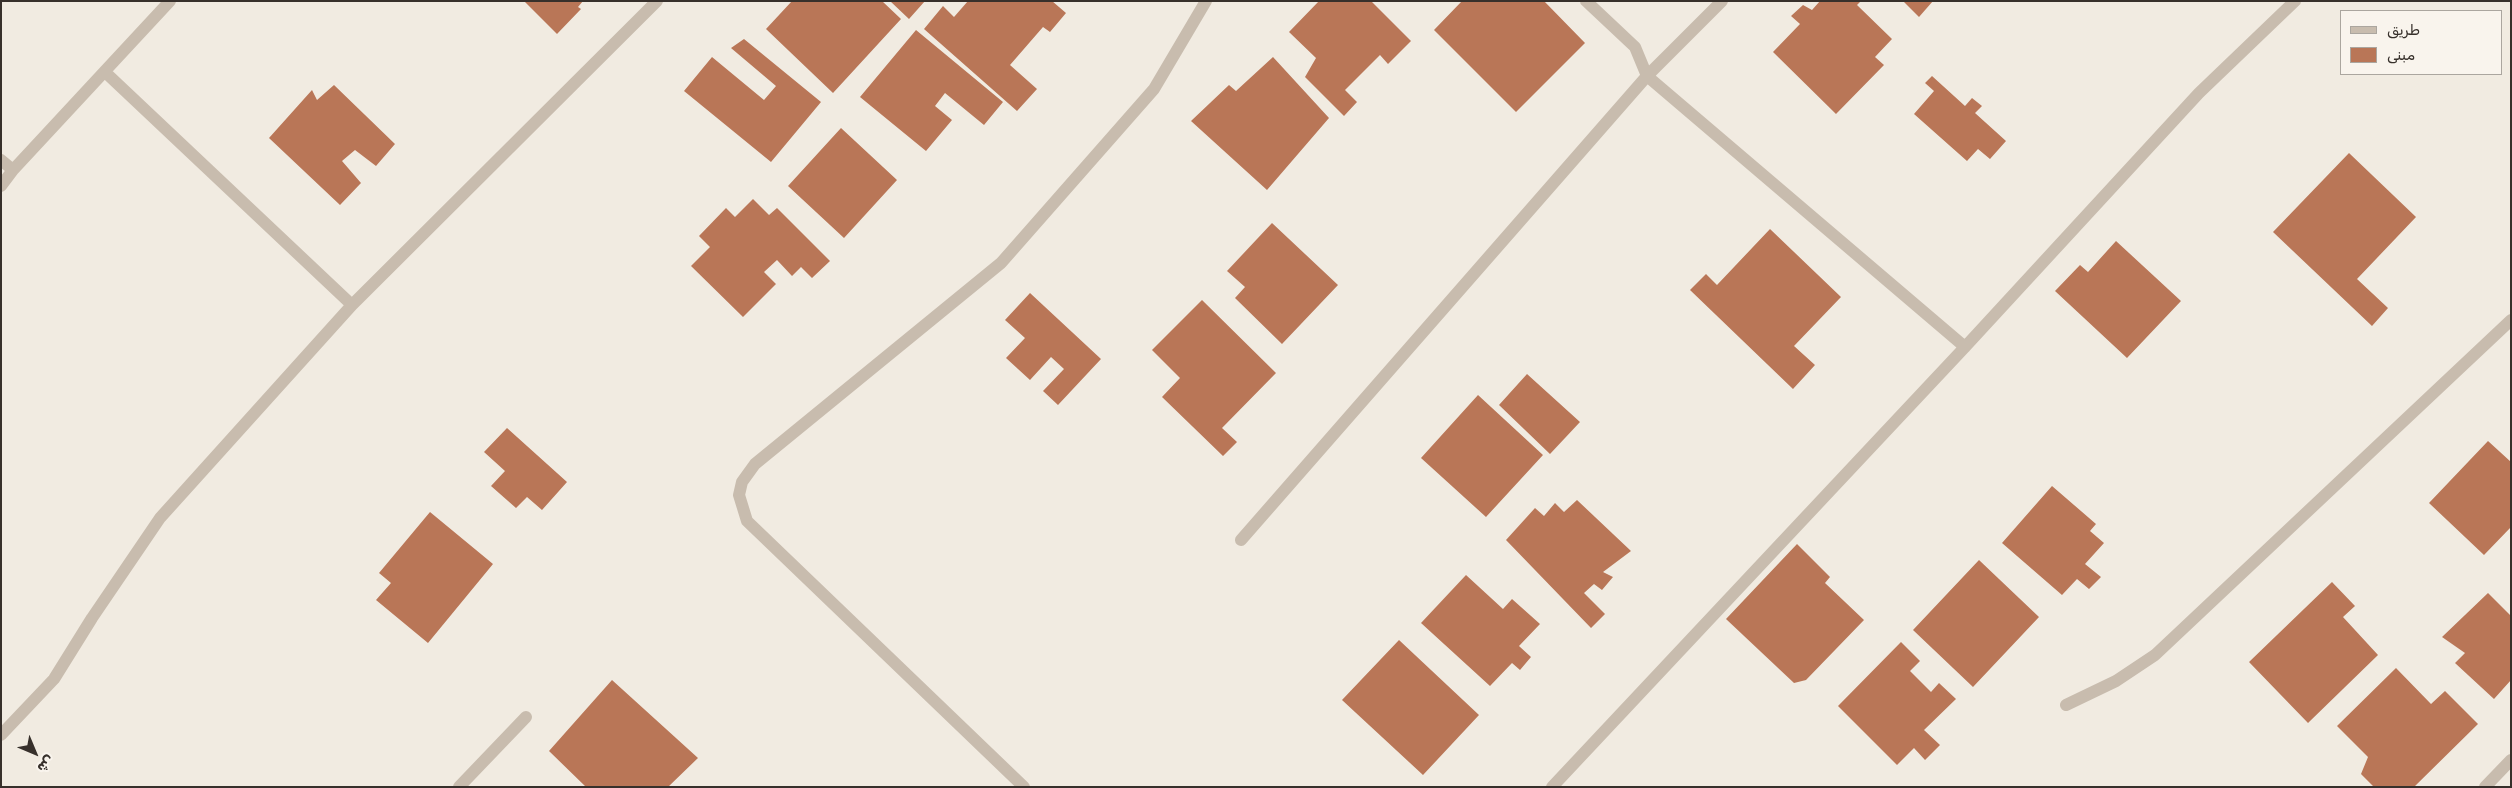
<!DOCTYPE html>
<html>
<head>
<meta charset="utf-8">
<style>
	body { margin:0 }
	#map { position:relative; width:2512px; height:788px; overflow:hidden; background:#f1ebe1; font-family:Rubik,"Noto Naskh Arabic",sans-serif }
	canvas { display:block }
	.frame { position:absolute; inset:0; border:2px solid #37302b; pointer-events:none }
	.legend { position:absolute; left:2340px; top:10px; width:162px; height:65px; box-sizing:border-box; background:#f9f4ed; border:1px solid #aba69f; margin:0; padding:6px 9px; list-style:none; font-size:15px; color:#37302b }
	.legend li { display:flex; align-items:center; gap:10px; height:25px }
	.legend b { width:25px; border:1px solid #aba69f }
	.north { position:absolute; left:10px; top:728px; width:50px; height:50px; -webkit-text-stroke:4px #f9f4ed; paint-order:stroke; rotate:135deg; font-size:14px; font-weight:700; line-height:20px; text-align:center; color:#37302b }
	.north::after { content:''; display:block; margin:auto; width:18px; height:22px; background:#37302b; clip-path:polygon(50% 0,100% 100%,50% 72%,0 100%) }
</style>
</head>
<body>
<div id="map">
<canvas width="2512" height="788"></canvas>
<div class="frame"></div>
<ul class="legend">
<li><b style="height:6px;background:#c8bcae"></b>طريق</li>
<li><b style="height:14px;background:#b97657"></b>مبنى</li>
</ul>
<div class="north">ش</div>
</div>
<script>
const c = document.querySelector('canvas').getContext('2d');
c.lineJoin = 'round';
function fill(path, color) {
  c.fillStyle = color;
  c.fill(path, 'evenodd');
}
function poly(rows) {
  const path = new Path2D();
  for (const r of rows) {
    path.moveTo(r[0], r[1]);
    for (let i = 2; i < r.length; i += 2) path.lineTo(r[i], r[i + 1]);
  }
  return path;
}
function strokePath(path, color, width, dash) {
  c.strokeStyle = color;
  c.lineWidth = width;
  c.lineCap = dash ? 'butt' : 'round';
  c.setLineDash(dash || []);
  c.stroke(path);
}
const building = poly([
	[524,1,583,1,578,7,581,9,557,34],
	[792,1,882,1,901,19,833,93,766,29],
	[890,1,925,1,909,19],
	[968,1,1052,1,1066,13,1050,32,1043,27,1010,65,1037,89,1017,111,924,29,943,6,954,17],
	[1319,1,1371,1,1411,41,1388,64,1380,55,1345,90,1357,102,1344,116,1305,77,1316,58,1289,32],
	[1462,1,1544,1,1585,43,1516,112,1434,30],
	[1820,1,1861,1,1857,5,1892,39,1875,57,1884,65,1836,114,1773,52,1800,24,1791,16,1803,5,1812,10],
	[1903,1,1933,1,1919,17],
	[916,30,1003,102,984,125,945,93,935,106,952,120,926,151,860,97],
	[744,39,821,102,771,162,684,91,712,57,764,100,776,86,731,48],
	[1273,57,1329,118,1267,190,1191,121,1229,85,1236,91],
	[1932,76,1965,106,1972,98,1982,106,1975,113,2006,141,1990,159,1978,149,1967,161,1914,114,1934,91,1925,83],
	[334,85,395,144,376,166,355,150,342,161,361,183,340,205,269,138,312,90,317,100],
	[841,128,897,180,844,238,788,186],
	[2349,153,2416,217,2357,279,2388,308,2372,326,2273,232],
	[753,199,769,215,777,208,830,261,812,278,801,267,792,276,777,260,764,272,776,284,743,317,691,266,710,247,699,236,726,208,735,217],
	[1272,223,1338,285,1282,344,1235,298,1245,287,1227,271],
	[1770,229,1841,297,1794,346,1815,365,1793,389,1690,290,1706,274,1717,285],
	[2116,241,2181,301,2127,358,2055,291,2080,265,2088,272],
	[1030,293,1101,359,1058,405,1043,391,1064,369,1051,357,1030,380,1006,358,1025,338,1005,320],
	[1202,300,1276,373,1222,428,1237,442,1223,456,1162,397,1180,378,1152,350],
	[1527,374,1580,422,1550,454,1499,405],
	[1478,395,1543,455,1486,517,1421,458],
	[507,428,567,482,542,510,527,497,516,508,491,486,505,471,484,452],
	[2488,441,2511,462,2511,527,2484,555,2429,503],
	[2052,486,2096,524,2090,531,2104,543,2085,564,2101,577,2089,589,2077,579,2062,595,2002,543],
	[1577,500,1631,551,1603,572,1613,577,1602,590,1594,584,1584,593,1605,614,1591,628,1506,540,1535,508,1544,516,1555,503,1564,512],
	[430,512,493,564,428,643,376,600,391,583,379,573],
	[1797,544,1830,577,1825,583,1864,620,1806,680,1794,683,1726,619],
	[1979,560,2039,617,1973,687,1913,630],
	[1466,575,1503,609,1512,599,1540,624,1519,646,1531,657,1520,670,1512,663,1490,686,1421,623],
	[2332,582,2355,606,2343,617,2378,655,2308,723,2249,662],
	[2488,593,2511,616,2511,680,2494,699,2455,663,2465,653,2442,637],
	[1399,640,1479,715,1423,775,1342,700],
	[1901,642,1920,661,1910,671,1931,692,1939,683,1956,699,1924,730,1940,745,1925,760,1914,748,1897,765,1838,706],
	[2396,668,2431,704,2445,691,2478,724,2414,787,2374,787,2361,774,2368,757,2337,726],
	[612,680,698,758,668,787,586,787,549,751]
]);
const minor = poly([
	[1586,1,1635,47,1647,76,1965,347],
	[105,72,352,305,657,1],
	[1,160,13,170],
	[1,186,13,170,170,1],
	[1241,540,1647,76,1722,1],
	[2066,705,2116,681,2155,655,2511,320],
	[1,735,54,679,92,618,160,518,352,305],
	[459,787,526,717],
	[1024,787,747,521,739,495,742,482,755,464,1001,263,1154,89,1206,1],
	[1552,787,1965,347,2199,93,2295,1],
	[2485,787,2511,760]
]);
fill(building, '#b97657');
strokePath(minor, '#c8bcae', 12);
</script>
</body>
</html>
